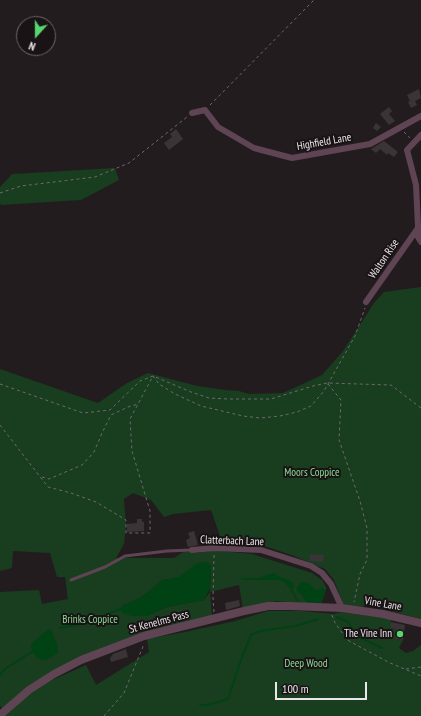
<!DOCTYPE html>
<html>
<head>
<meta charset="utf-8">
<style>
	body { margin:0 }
	#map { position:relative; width:421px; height:716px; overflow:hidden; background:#231c1f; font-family:"PT Sans Narrow",sans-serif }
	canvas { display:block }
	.north { position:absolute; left:16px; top:16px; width:40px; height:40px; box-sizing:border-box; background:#191316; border:1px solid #6d676a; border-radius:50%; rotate:201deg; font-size:11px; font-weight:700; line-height:16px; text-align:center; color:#ebe6e9 }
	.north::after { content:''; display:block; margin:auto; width:14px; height:18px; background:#58d56f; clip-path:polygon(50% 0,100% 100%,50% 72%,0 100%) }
	.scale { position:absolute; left:275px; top:682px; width:92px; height:18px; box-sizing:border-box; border:2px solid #ebe6e9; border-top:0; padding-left:5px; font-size:12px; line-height:14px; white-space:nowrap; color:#ebe6e9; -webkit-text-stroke:3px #191316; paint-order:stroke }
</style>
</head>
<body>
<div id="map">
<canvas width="421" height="716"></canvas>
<div class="north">N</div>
<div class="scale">100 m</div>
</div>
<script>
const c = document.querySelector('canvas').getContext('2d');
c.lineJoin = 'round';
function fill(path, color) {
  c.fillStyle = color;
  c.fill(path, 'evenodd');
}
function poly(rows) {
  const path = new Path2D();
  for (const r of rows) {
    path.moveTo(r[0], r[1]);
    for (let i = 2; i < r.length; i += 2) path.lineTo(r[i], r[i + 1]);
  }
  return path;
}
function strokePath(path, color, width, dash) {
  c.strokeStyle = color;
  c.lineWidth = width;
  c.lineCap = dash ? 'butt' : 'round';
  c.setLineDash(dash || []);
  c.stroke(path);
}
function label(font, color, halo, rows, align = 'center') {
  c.font = font + ' "PT Sans Narrow",sans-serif';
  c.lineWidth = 4;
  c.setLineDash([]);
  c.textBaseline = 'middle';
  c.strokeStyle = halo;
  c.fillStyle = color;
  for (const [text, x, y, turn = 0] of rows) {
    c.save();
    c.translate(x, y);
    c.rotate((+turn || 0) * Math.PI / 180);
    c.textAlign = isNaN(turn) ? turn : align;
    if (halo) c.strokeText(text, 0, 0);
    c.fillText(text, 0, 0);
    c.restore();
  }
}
const green = poly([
	[115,168,119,180,81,200,1,205,0,203,0,187,12,174],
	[421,287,421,619,369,605,361,607,343,604,334,580,325,569,294,556,256,543,221,539,211,510,173,514,164,517,151,500,133,493,124,499,126,526,124,544,116,558,174,558,185,551,198,553,210,550,252,554,312,573,322,580,326,587,326,590,320,607,277,601,243,609,239,585,210,592,212,616,51,672,2,708,0,706,0,592,39,590,42,604,68,599,65,577,57,577,50,553,13,551,12,568,0,571,0,369,98,403,127,383,148,373,197,386,225,390,239,391,249,394,283,393,322,375,343,351,374,303,384,292],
	[211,565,210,592,204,600,166,607,147,616,122,606,140,598,163,580,177,578],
	[268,611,302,611,334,614,341,612,391,619,391,628,396,629,395,639,403,640,399,648,406,653,413,651,421,645,421,716,5,716,24,698,48,682,86,665,96,685,149,652,147,639,185,632,235,621]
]);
const water = poly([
	[207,562,211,565,210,588,204,600,166,607,147,616,132,616,123,613,120,609,122,606,140,598,163,580,177,578,198,563],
	[273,573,280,577,291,581,295,587,291,589,284,582,278,580,246,580,239,578,259,578],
	[303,582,309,583,315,590,323,588,326,590,321,604,307,603,302,595,296,590,300,583],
	[49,629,51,630,57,644,58,653,46,660,41,660,36,657,31,647,32,643]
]);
const stream = poly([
	[291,589,297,600,300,603],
	[337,617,348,622,353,630,361,638,382,648],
	[60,628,86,623,120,609],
	[0,675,5,669,33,651],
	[200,705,208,705,228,699,242,657,251,635,260,631,296,626,318,619]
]);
const building = poly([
	[419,89,421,98,415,101,417,105,411,108,408,102,410,101,407,95],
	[389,107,392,111,389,114,395,121,389,125,380,114],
	[376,123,381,127,377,131,373,128],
	[176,129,183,139,169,150,164,143,172,137,170,134],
	[384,141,398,152,394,157,388,153,387,155,380,149,376,153,371,149],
	[137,519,142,519,142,522,144,522,144,531,127,532,127,524,137,523],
	[194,531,198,545,188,547,186,540,190,538,188,533],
	[310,554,324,555,323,562,310,561],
	[239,600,240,606,226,610,225,603],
	[391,622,405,625,403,640,395,639,396,629,391,628],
	[126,649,128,657,111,662,110,658,113,654]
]);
const path = poly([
	[210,105,314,0],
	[404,132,410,138],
	[0,193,21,186,95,177,129,163,187,117],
	[0,384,83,413,110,410,140,381,153,376,191,392,209,398,228,399,271,399,313,386,327,383,391,385,421,408],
	[328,384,341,400,339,440,360,501,367,528,367,560,360,574,354,602],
	[0,425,48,487,71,493,96,502,126,520,126,533,150,533,150,511,132,451,130,419,153,376,159,384,175,394,201,406,243,416,260,418,280,416,297,412,311,406,324,391,355,336,365,308],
	[42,477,49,479,82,465,94,452,102,433,111,415,128,407,138,404],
	[214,555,213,598,214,612],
	[332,615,335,623,343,634,349,641,388,662,421,676],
	[406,669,421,667],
	[104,716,124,693,144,644]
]);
const service = poly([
	[71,580,105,567,125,556,167,551,192,550]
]);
const minor = poly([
	[192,113,205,110,218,127,254,148,292,158,370,144,421,116],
	[421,135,407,150,416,185,418,226,418,237,421,242],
	[366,302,418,228],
	[192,550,214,548,261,550,311,566,322,573,331,584,342,608]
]);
const tertiary = poly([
	[0,715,29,690,54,674,81,660,144,636,244,611,268,606,290,606,342,608,383,614,421,623]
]);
const markers = [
	[400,634,4,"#58d56f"]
];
const streetNames = [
	["Highfield Lane",324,142,-10],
	["Walton Rise",384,259,-56],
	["Clatterbach Lane",232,541,2],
	["Vine Lane",383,604,10],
	["St Kenelms Pass",159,622,-15]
];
const parkNames = [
	["Moors Coppice",312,473],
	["Brinks Coppice",90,620],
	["Deep Wood",306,664]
];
const poiNames = [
	["The Vine Inn",392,634]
];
fill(green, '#193d1f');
fill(water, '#014214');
strokePath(stream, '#014214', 2);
fill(building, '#3b3437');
strokePath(path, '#6f696c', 1, [3, 3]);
strokePath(service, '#5f4453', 3);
strokePath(minor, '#5f4453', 6);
strokePath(tertiary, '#5f4453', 8);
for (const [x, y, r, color] of markers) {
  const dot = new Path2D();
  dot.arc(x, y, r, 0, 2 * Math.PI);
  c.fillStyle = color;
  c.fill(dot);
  strokePath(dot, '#191316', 1.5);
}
label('11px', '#ebe6e9', '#191316', streetNames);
label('11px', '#8bdc95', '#191316', parkNames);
label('11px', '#ebe6e9', '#191316', poiNames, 'right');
</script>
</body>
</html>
